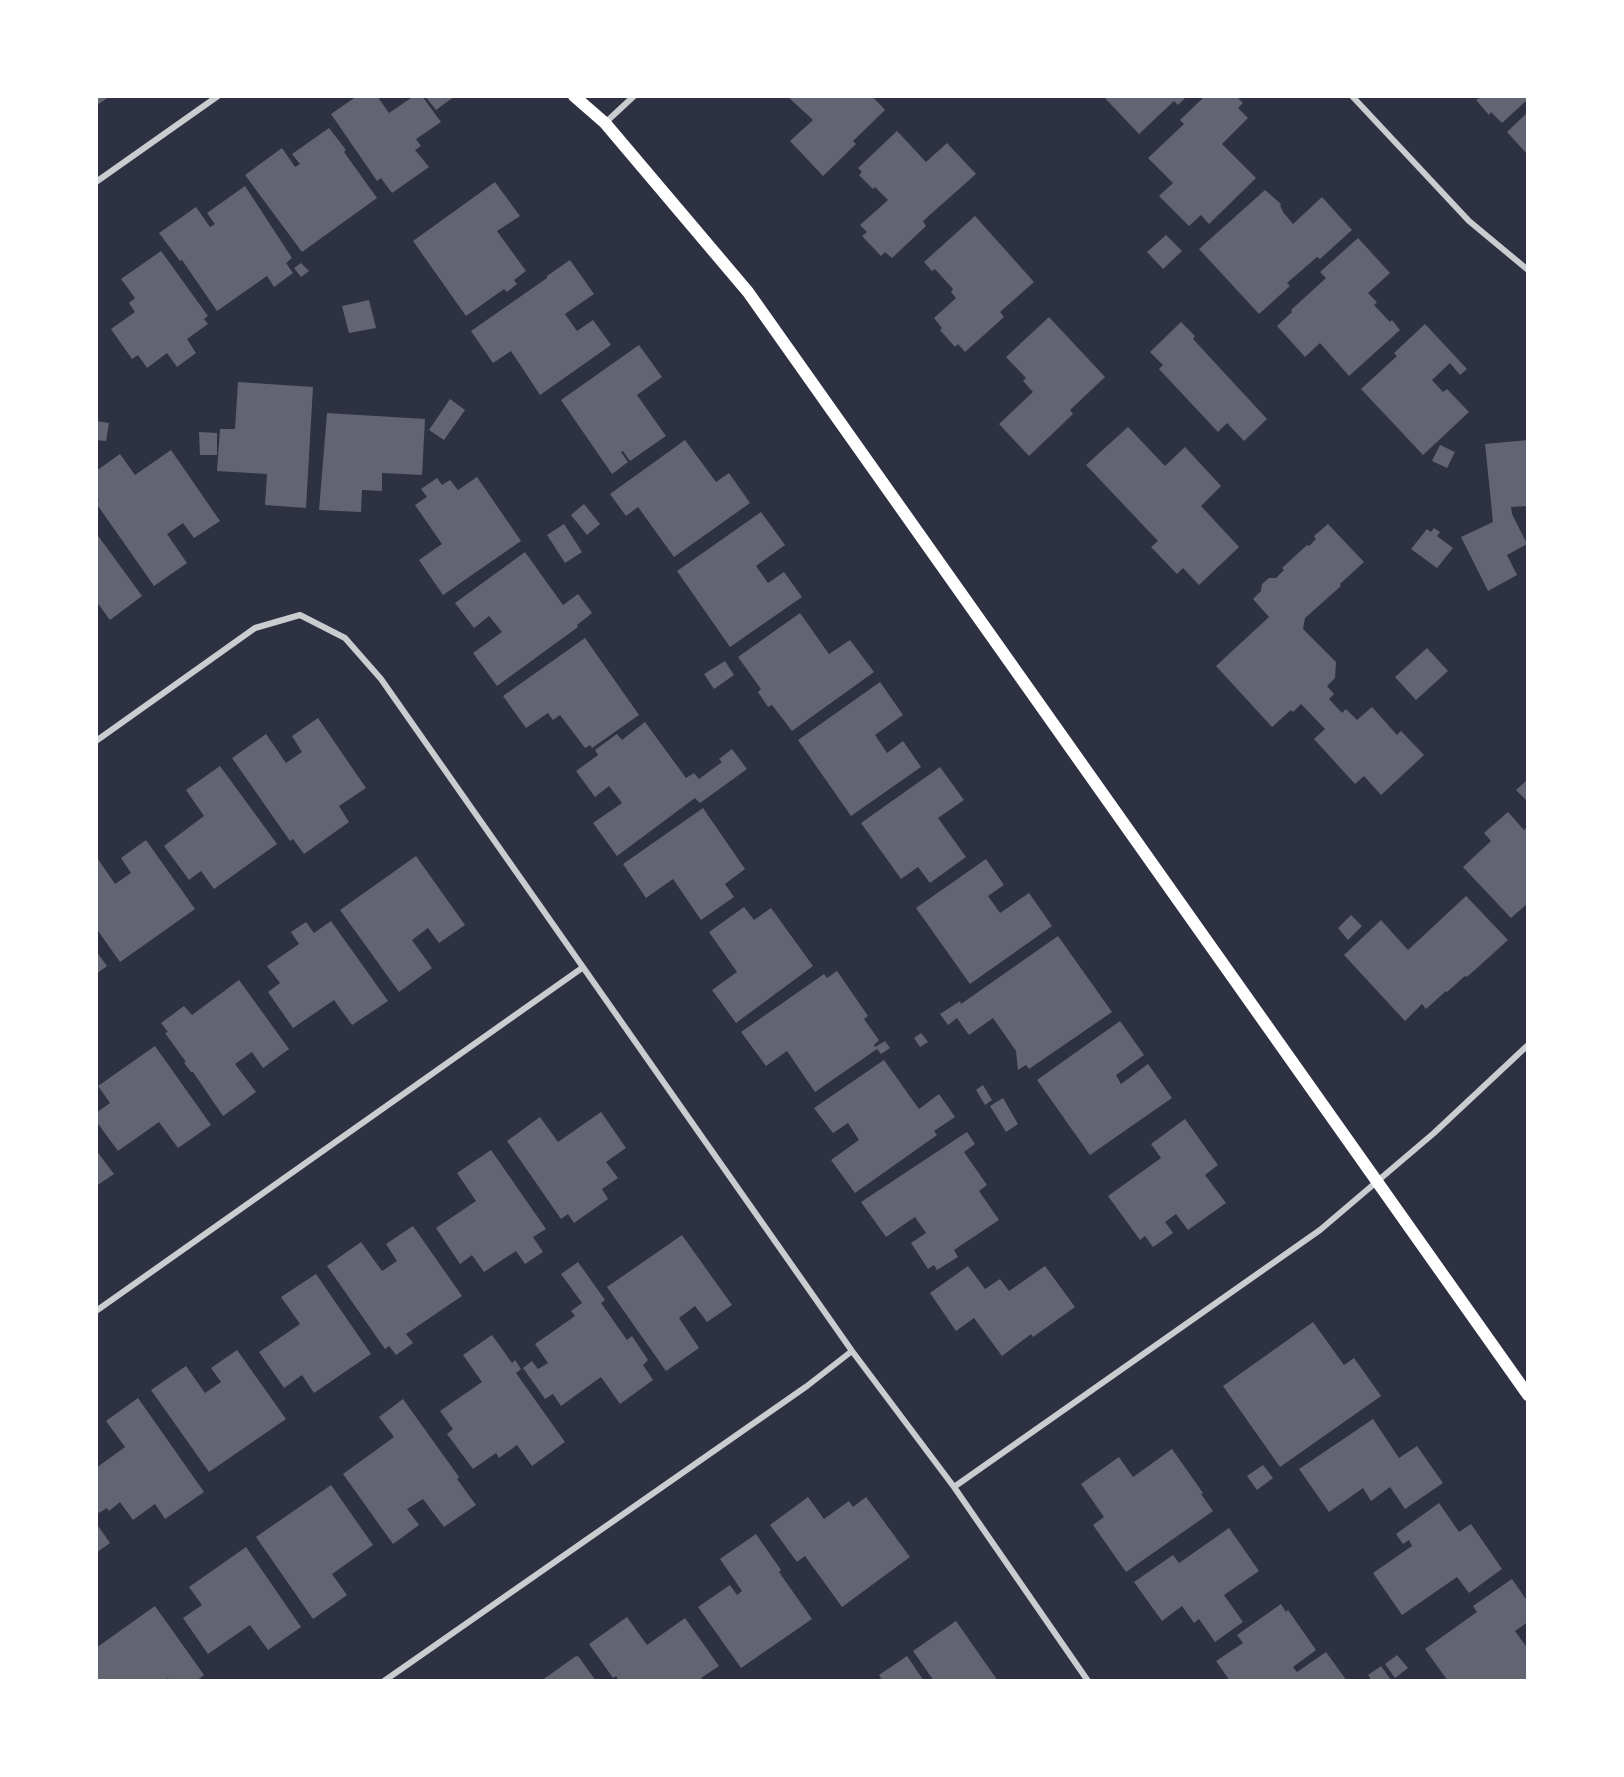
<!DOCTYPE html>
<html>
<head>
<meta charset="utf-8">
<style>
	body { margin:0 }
	#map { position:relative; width:1624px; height:1777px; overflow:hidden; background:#2d3142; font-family:Signika,sans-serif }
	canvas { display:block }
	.frame { position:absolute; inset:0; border:98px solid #fff; pointer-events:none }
</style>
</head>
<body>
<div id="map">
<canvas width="1624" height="1777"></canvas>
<div class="frame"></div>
</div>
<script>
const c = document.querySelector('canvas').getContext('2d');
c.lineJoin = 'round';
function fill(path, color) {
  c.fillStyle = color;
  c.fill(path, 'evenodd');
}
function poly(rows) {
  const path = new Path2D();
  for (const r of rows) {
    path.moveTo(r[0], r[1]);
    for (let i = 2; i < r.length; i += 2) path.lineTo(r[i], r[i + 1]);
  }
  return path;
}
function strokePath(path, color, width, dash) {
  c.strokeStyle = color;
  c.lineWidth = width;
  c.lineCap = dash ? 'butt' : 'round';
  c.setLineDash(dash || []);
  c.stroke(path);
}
const building = poly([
	[96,96,110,96,96,106],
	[357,96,377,96,389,113,414,96,422,96,441,122,416,139,421,146,415,150,429,167,392,193,381,178,377,181,331,114],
	[425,96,455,96,436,110],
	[787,96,872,96,885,110,853,141,856,144,823,176,790,141,813,120],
	[1103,96,1187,96,1178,105,1174,101,1139,134],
	[1205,96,1236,96,1243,103,1238,108,1248,118,1222,144,1256,178,1209,224,1201,215,1189,226,1159,196,1173,183,1148,158,1184,124,1180,120],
	[1477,96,1528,96,1528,99,1502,123,1491,112,1489,115,1476,100,1479,98],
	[1528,112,1528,155,1507,132],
	[329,128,346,150,344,152,377,198,302,252,245,175,282,148,295,167,300,164,292,154],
	[897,131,926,162,947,143,976,174,923,221,926,226,892,258,885,252,881,256,862,236,867,232,860,225,888,200,875,187,873,189,859,175,862,172,858,168],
	[495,182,520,216,497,231,526,271,514,280,517,284,507,292,504,289,466,316,413,241],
	[245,186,292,258,286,263,293,273,274,287,267,276,217,311,182,260,180,261,159,233,196,207,210,227,215,224,207,213],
	[1265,190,1281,204,1280,205,1283,212,1293,224,1322,197,1352,230,1320,259,1317,257,1287,283,1290,286,1259,314,1199,249],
	[975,216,1034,282,1000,312,1004,317,965,352,958,344,955,347,940,330,942,328,934,318,956,298,951,292,953,289,935,269,932,271,924,262],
	[1166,235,1182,251,1163,269,1147,252],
	[1358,238,1390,273,1368,293,1377,302,1374,305,1390,322,1392,320,1400,330,1349,376,1320,343,1305,357,1277,326,1292,312,1291,310,1326,278,1320,272],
	[161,251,208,316,204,319,208,324,187,339,196,353,177,367,167,353,147,368,138,355,132,359,111,329,135,312,129,303,135,298,121,279],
	[570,260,594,294,565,314,577,331,593,320,611,345,540,395,511,351,493,363,471,331,547,278,547,276],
	[301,263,309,271,301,277,294,268],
	[369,300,376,328,349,333,342,306],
	[1049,317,1105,377,1070,410,1073,414,1029,456,999,424,1033,392,1023,381,1026,378,1006,357],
	[1181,322,1195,336,1193,339,1267,419,1244,441,1227,423,1218,432,1159,369,1163,365,1150,352],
	[1425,324,1467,369,1460,375,1450,363,1432,380,1443,392,1447,389,1469,412,1423,455,1361,389,1397,356,1394,353],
	[639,345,662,377,637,395,666,436,630,461,623,451,621,452,628,462,612,474,561,400],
	[238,382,313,387,306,508,265,505,267,474,217,471,220,429,235,429],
	[450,399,465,410,444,440,429,430],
	[327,413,425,419,422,475,382,473,382,491,362,490,361,512,319,510],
	[96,421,109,423,106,441,96,440],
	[1128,427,1165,466,1185,447,1221,486,1201,506,1239,547,1199,585,1183,568,1177,574,1151,547,1158,541,1086,465],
	[199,432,217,433,217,455,200,455],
	[685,440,716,482,729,473,750,503,674,557,638,507,626,516,610,494],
	[1528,440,1528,506,1511,507,1512,514,1527,544,1507,555,1517,575,1488,591,1461,537,1493,522,1485,444],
	[1440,445,1455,452,1447,468,1432,461],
	[171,450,220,521,194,538,183,523,167,534,187,563,154,586,96,503,99,500,96,496,96,471,120,454,135,475],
	[477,477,521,541,443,595,419,560,442,544,415,505,427,497,421,489,437,478,442,485,450,480,458,490],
	[584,504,600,524,587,535,571,515],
	[761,512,785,545,756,566,768,583,784,572,802,597,730,647,677,571],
	[564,524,582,552,565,563,547,535],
	[1328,524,1364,562,1340,584,1341,586,1305,618,1303,629,1336,662,1335,678,1327,686,1334,694,1329,699,1342,713,1346,709,1357,720,1372,707,1397,735,1401,731,1424,755,1381,795,1364,776,1355,784,1314,739,1325,729,1301,704,1293,712,1291,710,1272,727,1216,666,1269,617,1253,599,1261,591,1262,584,1269,578,1276,578,1284,570,1282,568,1307,545,1309,546,1316,539,1314,536],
	[1434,528,1440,532,1437,536,1453,548,1437,568,1411,549,1427,529,1431,532],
	[96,533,142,596,110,620,96,601],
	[525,552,563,605,578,594,592,613,577,625,578,627,497,686,473,653,502,632,489,616,474,628,455,603],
	[800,613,829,654,850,640,874,672,792,731,772,705,768,707,758,692,761,689,738,657],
	[585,638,639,715,592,748,590,745,585,748,560,715,553,720,548,713,526,728,503,696],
	[1427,648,1448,671,1416,700,1395,677],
	[725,661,734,675,714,689,704,674],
	[880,682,903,715,875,735,887,753,903,741,921,767,851,816,798,740],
	[318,718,366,788,339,806,349,822,304,854,293,839,290,841,232,758,266,734,286,763,302,752,292,736],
	[645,722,686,778,694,773,699,779,722,762,719,759,732,749,747,769,700,803,695,798,617,856,593,823,622,803,609,786,595,797,576,771,598,755,595,750,617,734,622,740],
	[220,766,277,844,214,889,201,871,189,880,164,846,204,816,186,790],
	[940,767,964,800,938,818,966,857,930,883,918,867,901,879,861,823],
	[1528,779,1528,802,1516,790],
	[703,808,745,869,725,884,734,897,701,920,673,879,646,898,623,864],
	[1508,812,1524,830,1528,826,1528,903,1511,918,1463,867,1491,841,1484,833],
	[146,840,195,909,120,962,96,928,96,856,115,884,131,873,121,858],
	[416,856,465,925,439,943,428,928,412,940,432,968,399,992,340,910],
	[986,859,1004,885,988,896,1000,913,1029,893,1052,926,970,984,916,908],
	[1466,896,1508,940,1467,977,1465,976,1447,992,1446,991,1426,1009,1422,1004,1405,1021,1344,955,1381,920,1408,950],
	[744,907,754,920,771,908,813,966,736,1023,712,990,737,972,709,932],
	[1351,915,1362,926,1348,940,1338,928],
	[331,921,388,1001,352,1025,334,1000,293,1028,268,992,280,983,267,966,299,944,291,932,306,922,314,933],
	[1058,936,1112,1012,1029,1069,1026,1065,1018,1070,1016,1051,993,1018,969,1035,957,1018,948,1025,940,1014,960,1001,961,1004],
	[96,951,107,966,96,974],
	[837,971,868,1016,864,1019,879,1040,874,1045,875,1047,885,1041,890,1048,881,1054,877,1049,815,1092,787,1051,766,1066,741,1032,824,974,827,978],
	[239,980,289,1049,263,1068,252,1052,235,1064,256,1092,223,1116,193,1072,191,1072,184,1063,186,1062,165,1033,168,1032,161,1023,184,1006,192,1015],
	[1120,1021,1144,1055,1116,1075,1121,1084,1148,1064,1172,1098,1090,1155,1037,1080],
	[921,1033,928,1042,920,1047,914,1038],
	[155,1046,211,1125,178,1148,159,1122,118,1151,96,1121,96,1113,110,1103,98,1086],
	[884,1060,919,1109,939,1094,955,1117,934,1131,937,1135,855,1193,831,1160,859,1140,848,1123,833,1133,814,1108],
	[983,1085,992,1100,985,1105,976,1090],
	[1003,1098,1018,1124,1006,1132,990,1106],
	[601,1112,626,1148,606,1162,618,1178,602,1189,608,1199,574,1223,568,1214,561,1219,507,1141,540,1117,558,1142],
	[1185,1119,1218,1165,1205,1175,1226,1203,1188,1230,1176,1214,1165,1222,1173,1233,1153,1247,1145,1236,1140,1240,1108,1196,1161,1158,1151,1144],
	[967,1132,975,1144,964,1152,987,1185,979,1191,999,1220,954,1250,958,1257,937,1270,934,1265,928,1269,911,1243,926,1233,915,1217,886,1237,861,1202],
	[96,1150,114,1174,96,1186],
	[491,1150,546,1229,533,1237,543,1252,525,1264,516,1251,484,1272,472,1255,460,1264,436,1228,476,1201,457,1173],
	[413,1226,462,1296,406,1334,413,1343,396,1355,389,1346,385,1349,327,1266,361,1242,382,1271,397,1261,386,1244],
	[682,1235,732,1305,707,1322,695,1306,679,1318,699,1348,666,1371,607,1287],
	[578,1262,605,1300,601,1303,627,1340,632,1336,648,1360,643,1365,653,1380,620,1404,601,1377,561,1406,553,1394,545,1399,523,1368,532,1361,538,1369,548,1363,535,1344,575,1316,571,1311,582,1303,561,1274],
	[968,1266,985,1289,1000,1279,1009,1291,1045,1266,1075,1307,1033,1337,1031,1334,1002,1356,974,1318,956,1331,930,1293],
	[316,1274,371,1354,314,1393,302,1375,284,1388,259,1352,300,1324,281,1297],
	[1313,1322,1344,1365,1354,1358,1381,1396,1280,1467,1223,1386],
	[492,1335,512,1363,515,1360,521,1369,516,1373,565,1442,532,1466,517,1445,499,1458,496,1453,473,1469,447,1434,453,1429,440,1411,482,1382,463,1355],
	[237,1350,286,1419,209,1472,151,1390,186,1366,205,1393,221,1382,211,1368],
	[138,1398,204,1492,165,1519,155,1504,133,1520,120,1502,109,1511,107,1508,99,1513,96,1509,96,1468,125,1447,106,1421],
	[403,1399,459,1477,457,1479,476,1505,444,1527,423,1499,407,1509,419,1525,393,1544,343,1474,394,1437,379,1417],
	[1373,1419,1399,1458,1417,1446,1443,1483,1405,1509,1390,1487,1371,1501,1363,1488,1329,1512,1299,1469],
	[1172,1449,1203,1493,1201,1494,1213,1511,1126,1572,1093,1525,1104,1517,1081,1484,1119,1457,1133,1477],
	[1263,1465,1273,1478,1257,1490,1247,1476],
	[331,1485,373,1545,332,1574,347,1595,313,1619,256,1537],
	[808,1497,824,1519,849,1501,853,1507,866,1497,910,1557,842,1607,805,1556,797,1562,770,1525],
	[1439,1503,1459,1532,1471,1524,1502,1569,1469,1593,1457,1577,1402,1615,1373,1573,1412,1546,1409,1540,1403,1544,1396,1534],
	[96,1523,110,1543,96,1553],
	[1229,1528,1259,1571,1224,1595,1243,1622,1215,1642,1199,1619,1194,1623,1182,1606,1162,1621,1134,1582,1173,1555,1179,1563],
	[756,1534,781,1570,779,1572,812,1619,741,1668,698,1607,730,1585,737,1595,742,1591,720,1559],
	[246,1547,301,1627,268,1650,250,1625,208,1654,183,1618,202,1605,189,1587],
	[1512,1579,1528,1602,1528,1622,1515,1631,1528,1649,1528,1681,1448,1681,1425,1649,1477,1612,1473,1606],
	[1281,1604,1286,1612,1288,1610,1316,1650,1293,1667,1297,1672,1326,1652,1347,1681,1230,1681,1216,1661,1243,1643,1237,1635],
	[155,1606,204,1675,196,1681,170,1681,168,1678,163,1681,96,1681,96,1648],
	[627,1617,647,1645,685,1618,719,1666,701,1678,703,1681,619,1681,616,1676,613,1678,589,1644],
	[956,1621,998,1681,934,1681,913,1651],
	[1397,1655,1408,1668,1395,1678,1385,1664],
	[576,1656,579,1657,596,1681,541,1681],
	[907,1656,924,1681,883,1681,879,1675],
	[1381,1666,1391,1680,1390,1681,1372,1681,1368,1675]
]);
const minor = poly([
	[1352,96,1469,221,1528,270],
	[605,123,634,96],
	[96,182,218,96],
	[96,741,255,628,300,615,345,638,381,679,852,1351,954,1487,1088,1681],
	[96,1311,582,968],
	[954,1487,1320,1230,1434,1133,1528,1045],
	[384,1681,807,1386,852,1351]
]);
const secondary = poly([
	[574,96,605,123,748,292,1528,1395]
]);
fill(building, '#626471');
strokePath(minor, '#caccd0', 6);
strokePath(secondary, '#fff', 12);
</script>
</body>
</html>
